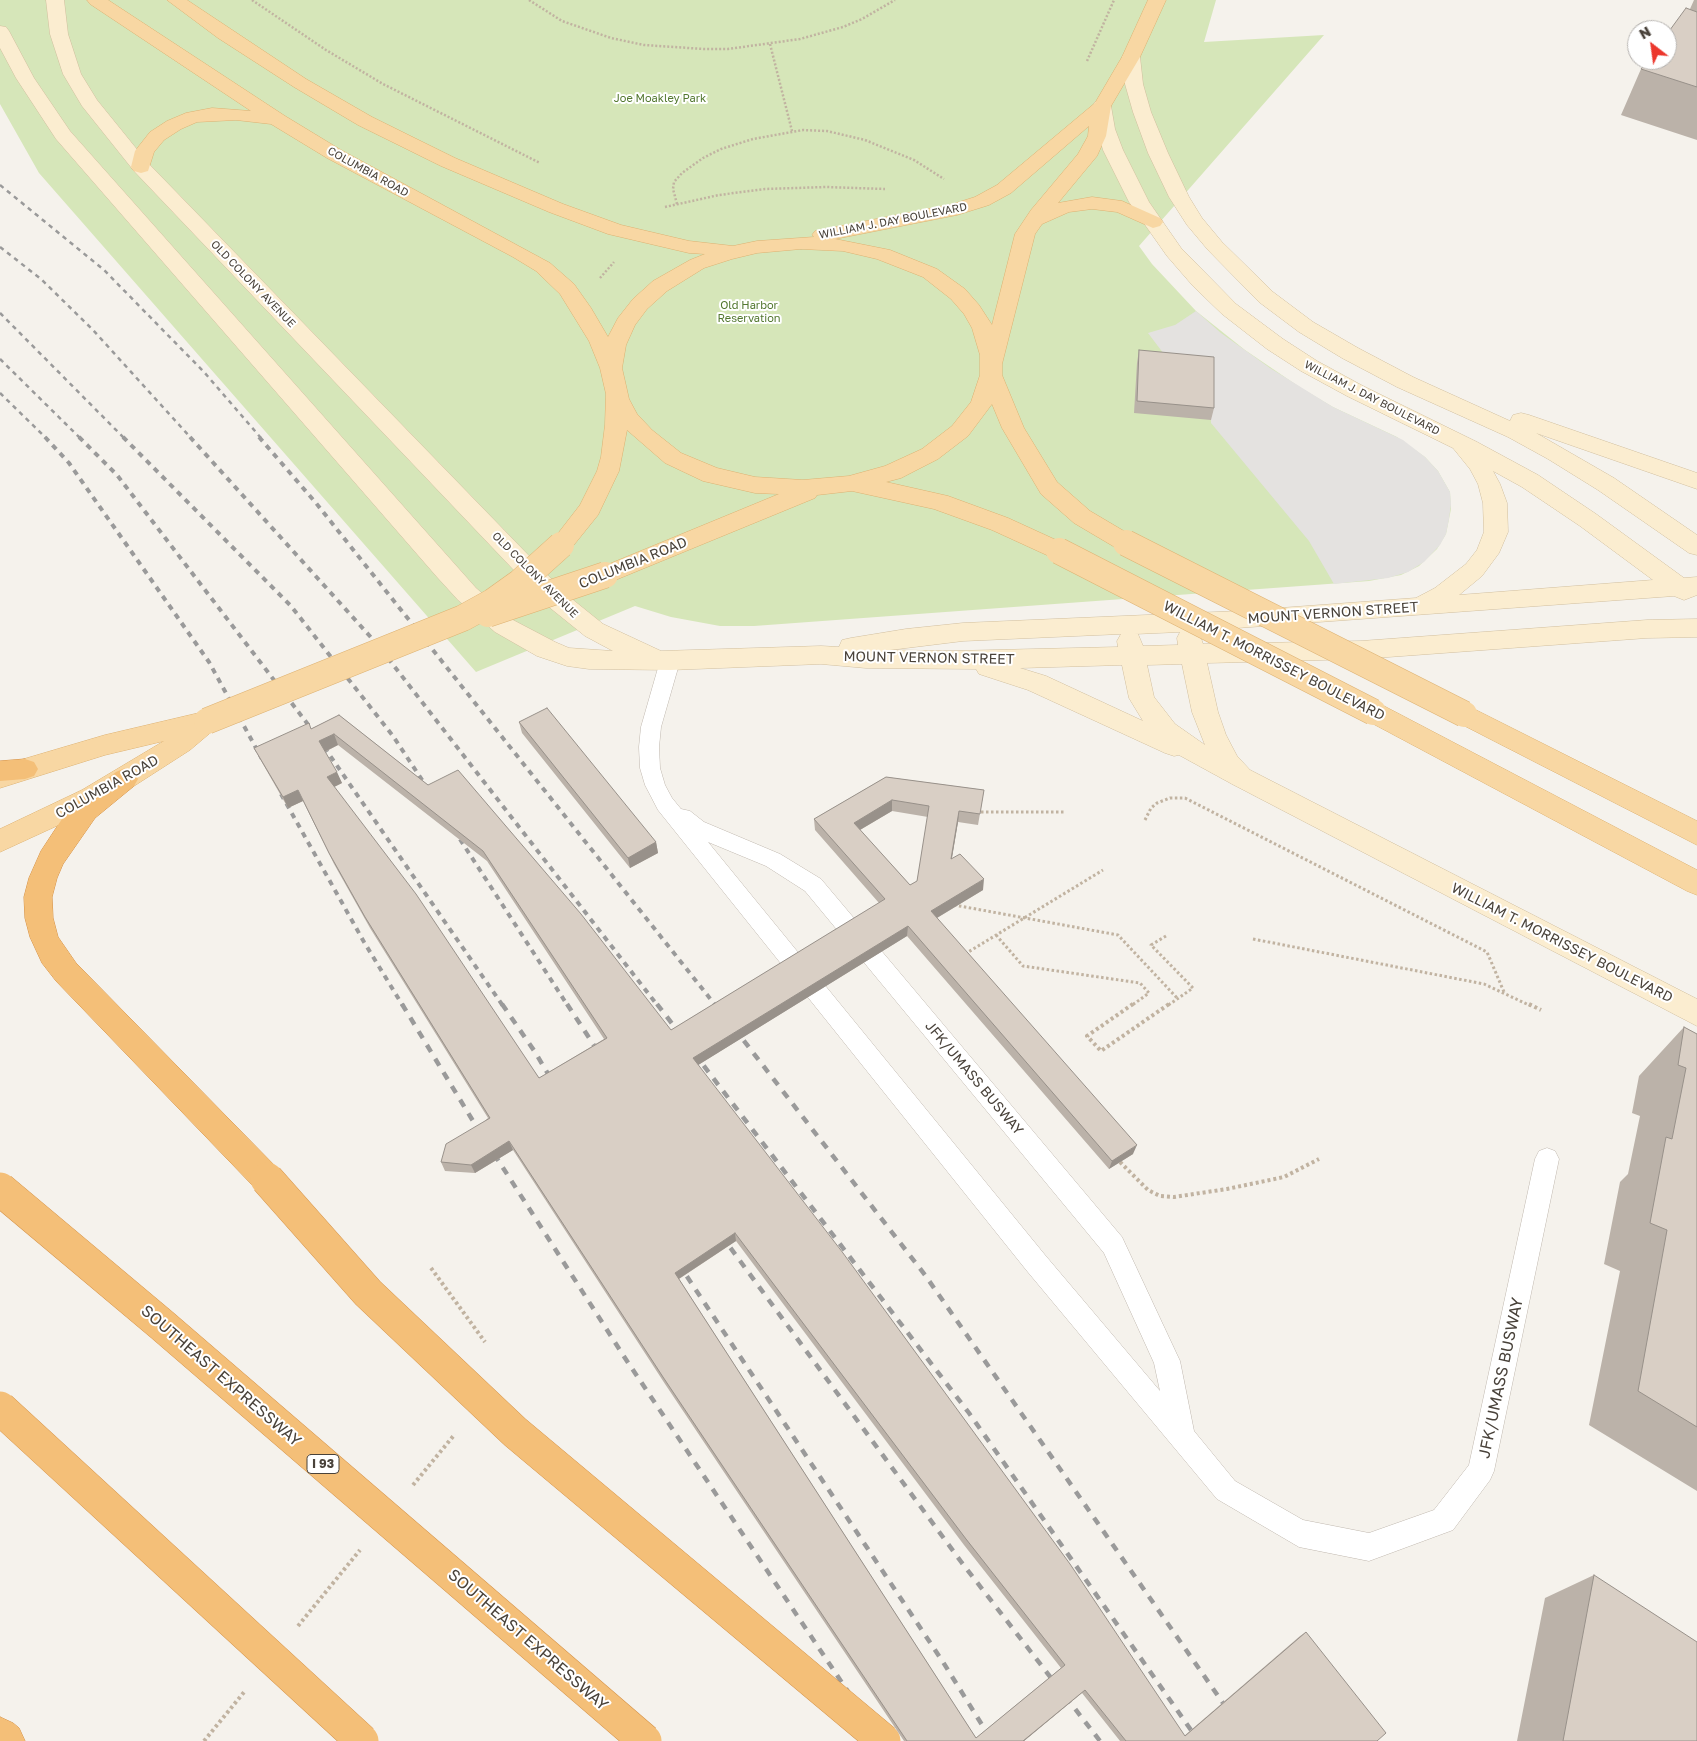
<!DOCTYPE html>
<html>
<head>
<meta charset="utf-8">
<style>
	body { margin:0 }
	#map { position:relative; width:1697px; height:1741px; overflow:hidden; background:#f5f2ec; font-family:"Golos Text",sans-serif }
	canvas { display:block }
	.north { position:absolute; left:1627px; top:20px; width:50px; height:50px; box-sizing:border-box; background:#fff; border:1px solid #b6b3b0; border-radius:50%; rotate:330deg; font-size:14px; font-weight:700; line-height:20px; text-align:center; color:#49423a }
	.north::after { content:''; display:block; margin:auto; width:18px; height:22px; background:#ec372d; clip-path:polygon(50% 0,100% 100%,50% 72%,0 100%) }
</style>
</head>
<body>
<div id="map">
<canvas width="1697" height="1741"></canvas>
<div class="north">N</div>
</div>
<script>
const c = document.querySelector('canvas').getContext('2d');
c.lineJoin = 'round';
function fill(path, color) {
  c.fillStyle = color;
  c.fill(path, 'evenodd');
}
function poly(rows) {
  const path = new Path2D();
  for (const r of rows) {
    path.moveTo(r[0], r[1]);
    for (let i = 2; i < r.length; i += 2) path.lineTo(r[i], r[i + 1]);
  }
  return path;
}
function strokePath(path, color, width, dash) {
  c.strokeStyle = color;
  c.lineWidth = width;
  c.lineCap = dash ? 'butt' : 'round';
  c.setLineDash(dash || []);
  c.stroke(path);
}
function label(font, color, halo, rows, align = 'center') {
  c.font = font + ' "Golos Text",sans-serif';
  c.lineWidth = 4;
  c.setLineDash([]);
  c.textBaseline = 'middle';
  c.strokeStyle = halo;
  c.fillStyle = color;
  for (const [text, x, y, turn = 0] of rows) {
    c.save();
    c.translate(x, y);
    c.rotate((+turn || 0) * Math.PI / 180);
    c.textAlign = isNaN(turn) ? turn : align;
    if (halo) c.strokeText(text, 0, 0);
    c.fillText(text, 0, 0);
    c.restore();
  }
}
const green = poly([
	[0,0,1216,0,1204,42,1324,35,1139,246,1152,264,1196,311,1245,350,1301,388,1333,407,1397,437,1425,457,1438,471,1450,492,1451,509,1446,534,1437,549,1419,566,1401,575,1369,581,754,626,720,626,671,617,635,606,476,672,39,173,0,104]
]);
const parking = poly([
	[1196,311,1221,333,1270,368,1333,407,1403,440,1425,457,1438,471,1450,492,1451,504,1449,519,1446,534,1440,545,1424,562,1408,572,1388,578,1334,584,1309,541,1211,423,1211,369,1173,366,1148,333,1175,325]
]);
const pathFar2 = poly([
	[252,0,326,50,383,84,540,163],
	[529,0,562,21,611,38,644,45,704,49,728,49,800,39,843,27,862,19,895,0],
	[770,44,792,131],
	[1087,61,1114,0],
	[677,204,673,189,674,182,682,173,703,158,721,149,753,139,803,130,827,131,865,140,914,160,944,179],
	[665,207,719,195,765,189,826,187,885,189],
	[600,278,614,262]
]);
const pathFar1 = poly([
	[976,812,1066,812],
	[1145,820,1151,808,1157,803,1170,798,1185,798,1487,952,1504,992],
	[996,935,1023,966,1140,983,1149,993,1131,1006],
	[1166,936,1151,945,1193,988,1167,1006],
	[1253,939,1484,984,1531,1006],
	[965,954,1103,870]
]);
const path = poly([
	[1133,1004,1087,1036,1101,1051,1169,1004],
	[1529,1004,1541,1010],
	[1120,1162,1148,1190,1160,1196,1174,1197,1227,1189,1284,1177,1319,1159],
	[431,1268,485,1342],
	[413,1485,455,1434],
	[298,1626,360,1550],
	[204,1741,245,1691]
]);
const lane = poly([
	[670,654,677,656,680,661,661,727,659,747,660,768,665,785,672,798,681,809,690,811,704,822,780,854,821,879,1122,1237,1180,1361,1194,1431,1235,1481,1303,1520,1369,1533,1434,1510,1469,1465,1535,1159,1539,1151,1547,1148,1555,1151,1559,1159,1494,1471,1490,1480,1453,1530,1369,1561,1299,1547,1217,1499,1027,1271,658,810,645,785,640,768,639,747,641,727,660,661,663,656,670,654],
	[708,842,766,866,805,891,1104,1253,1154,1363,1160,1391,1045,1255,708,842]
]);
const secondary = poly([
	[46,0,64,0,68,34,81,74,97,100,148,163,567,595,603,624,661,651,821,646,839,647,842,640,851,638,906,629,963,623,1239,611,1416,598,1435,588,1466,564,1477,550,1484,532,1483,503,1478,484,1470,469,1453,448,1347,396,1301,371,1267,349,1222,314,1193,286,1167,256,1129,202,1103,150,1097,129,1093,106,1095,102,1102,100,1109,102,1111,106,1115,129,1123,150,1149,202,1181,248,1236,304,1283,339,1317,361,1363,386,1477,442,1538,475,1596,514,1684,578,1697,577,1697,595,1684,600,1674,596,1196,631,1201,638,1203,644,1361,641,1647,620,1697,619,1697,637,1647,638,1361,659,1207,663,1218,712,1226,735,1237,756,1250,770,1697,999,1697,1026,1232,784,1179,755,1174,756,1165,753,1028,690,979,674,976,669,866,668,821,664,670,670,589,669,567,666,537,656,495,632,458,600,437,577,56,139,16,78,0,48,0,26,6,27,9,31,34,78,70,131,476,588,513,620,555,642,569,648,613,651,585,636,549,607,134,171,82,106,63,74,50,34,46,0],
	[1493,471,1522,487,1580,526,1653,580,1459,595,1482,576,1499,553,1508,532,1507,503,1500,484,1493,471],
	[1180,632,1177,638,1178,645,1143,646,1138,634,1135,634,1180,632],
	[1121,634,1117,641,1118,647,952,651,890,650,963,641,1121,634],
	[1182,664,1192,712,1205,745,1175,724,1154,697,1147,665,1182,664],
	[1122,665,1129,698,1143,721,1046,676,1020,668,1122,665],
	[1131,52,1137,53,1140,57,1143,84,1151,112,1168,153,1189,197,1202,218,1222,242,1273,292,1313,322,1358,348,1413,377,1510,421,1513,415,1521,413,1529,415,1697,473,1697,489,1536,433,1614,478,1697,535,1697,555,1689,553,1598,490,1548,459,1508,437,1397,387,1342,358,1299,332,1259,302,1208,250,1187,225,1169,197,1148,153,1133,112,1125,84,1122,57,1125,53,1131,52]
]);
const primary = poly([
	[87,0,108,0,285,116,341,150,550,263,574,284,591,308,608,337,618,318,633,299,653,281,690,260,705,254,689,253,608,234,549,212,441,166,358,125,294,87,218,38,167,0,187,0,306,79,372,117,455,158,563,204,621,225,689,241,733,246,757,241,814,237,812,235,815,231,953,204,975,197,997,185,1095,103,1122,57,1148,0,1166,0,1140,57,1111,106,1106,136,1097,156,1058,203,1092,197,1122,201,1160,218,1163,222,1160,226,1153,228,1117,212,1092,209,1069,212,1042,224,1035,234,1002,364,1002,375,1024,428,1057,482,1090,511,1134,537,1138,543,1134,549,1126,551,1118,549,1074,523,1041,494,1002,428,992,404,968,436,938,459,901,478,886,482,948,496,1008,518,1067,545,1071,551,1067,557,1059,560,1051,557,992,530,934,509,852,491,817,495,815,498,613,581,605,584,597,581,593,575,597,569,779,494,755,493,703,481,665,463,627,430,619,471,598,515,569,551,561,553,553,551,549,545,580,505,597,471,601,457,605,425,606,394,600,368,589,341,560,294,536,271,513,257,327,158,271,124,236,120,197,122,181,129,164,140,154,152,148,171,141,173,134,171,131,167,135,151,150,132,167,121,186,113,212,108,251,111,90,4,87,0],
	[1089,126,1088,136,1078,154,1031,210,1015,234,992,325,979,305,965,289,937,269,890,250,835,239,957,215,989,205,1011,193,1089,126],
	[801,249,843,251,877,259,923,277,951,299,964,314,972,328,980,355,980,375,971,402,952,426,922,449,885,466,849,476,803,480,755,477,717,468,681,453,652,430,637,414,629,399,622,368,626,345,635,325,647,309,667,291,704,268,732,259,757,253,801,249],
	[1373,702,1382,705,1697,870,1697,895,1687,891,1364,719,1360,712,1364,705,1373,702],
	[1464,704,1697,821,1697,845,1455,721,1451,714,1455,707,1464,704],
	[207,711,216,714,220,721,216,728,190,750,134,786,100,806,0,852,0,829,82,790,164,741,105,755,0,788,0,766,105,735,207,711]
]);
const highway = poly([
	[25,759,34,762,38,769,34,776,25,779,0,781,0,761,25,759],
	[125,768,134,772,138,779,134,786,95,818,63,864,57,878,52,897,53,918,58,937,76,963,278,1169,283,1179,278,1189,267,1194,256,1189,56,981,42,963,30,937,25,918,24,897,29,878,41,851,62,819,77,802,116,772,125,768],
	[0,1717,13,1723,19,1728,25,1741,0,1741,0,1717]
]);
const railFar2 = poly([
	[0,185,104,270,204,372,261,438],
	[0,247,41,279,93,330,191,438],
	[0,313,124,438],
	[0,359,80,438],
	[0,393,46,438]
]);
const railFar1 = poly([
	[45,437,69,463,209,662,262,759],
	[79,437,117,475,313,731,503,1006],
	[123,437,291,606,393,736,430,792],
	[190,437,377,644,658,1006],
	[259,437,316,503,716,1006],
	[281,794,364,942,403,1006],
	[454,830,568,1006]
]);
const rail = poly([
	[402,1004,473,1121,625,1358,881,1741],
	[502,1004,535,1052,554,1084],
	[567,1004,601,1056],
	[657,1004,684,1039],
	[715,1004,723,1014],
	[734,1028,925,1275,1223,1703],
	[694,1053,969,1413,1191,1730],
	[721,1235,962,1563,1100,1741],
	[678,1263,943,1662,992,1741]
]);
const pathBridge = poly([
	[954,905,1118,935,1178,999]
]);
const primaryBridge = poly([
	[1126,543,1464,714],
	[1059,551,1373,712],
	[488,614,605,575],
	[207,721,463,618,492,602,520,582,561,545]
]);
const highwayBridge = poly([
	[267,1179,368,1293,515,1432,884,1741],
	[0,1189,162,1325,645,1741],
	[0,1408,362,1741]
]);
const wall = poly([
	[1694,0,1697,0,1697,140,1621,115,1641,69,1690,9],
	[1139,350,1214,408,1211,420,1134,413,1137,363],
	[339,715,428,785,671,1030,879,903,815,830,814,819,886,777,984,790,978,825,958,822,952,858,983,890,937,918,1133,1154,1109,1169,907,936,698,1065,1184,1736,1300,1636,1306,1632,1377,1741,1120,1741,1082,1693,1024,1741,904,1741,665,1384,513,1150,475,1173,445,1171,441,1162,488,1118,370,928,334,864,303,801,288,808,260,759,254,748,311,729],
	[338,745,487,861,604,1039,539,1078,334,787,342,783,325,752],
	[892,811,928,817,917,881,910,885,860,830],
	[736,1241,964,1545,1061,1668,976,1738,679,1279],
	[519,722,656,842,658,853,630,868,522,733],
	[1684,1027,1697,1034,1697,1491,1589,1425,1620,1271,1604,1264,1620,1182,1628,1174,1640,1116,1632,1113,1639,1076],
	[1594,1575,1697,1741,1517,1741,1545,1598]
]);
const shadedWall = poly([
	[334,734,338,745,324,752,319,741],
	[337,772,342,783,332,788,327,777],
	[298,790,303,801,288,808,283,797],
	[892,800,892,811,853,834,854,823],
	[959,811,958,822,950,869,951,859],
	[656,842,658,853,630,868,628,858],
	[984,879,983,890,930,922,931,911],
	[908,926,907,936,695,1067,693,1058],
	[509,1141,513,1150,475,1173,471,1165],
	[1137,1145,1133,1154,1109,1169,1112,1161],
	[735,1233,736,1241,677,1280,675,1273],
	[1085,1690,1024,1741,1023,1741]
]);
const building = poly([
	[1686,8,1697,12,1697,87,1641,69,1648,60,1667,60,1667,34,1686,8],
	[1139,350,1214,357,1214,408,1137,401,1139,350],
	[547,708,656,842,628,858,519,722,547,708],
	[339,715,428,785,458,770,581,914,671,1030,885,899,814,819,886,777,984,790,980,814,959,811,951,859,960,854,984,879,931,911,1137,1145,1112,1161,908,926,693,1058,843,1253,1070,1564,1185,1736,1306,1632,1386,1733,1377,1741,1126,1741,1085,1690,1023,1741,907,1741,663,1377,509,1141,471,1165,441,1162,446,1144,490,1118,365,917,329,853,298,790,283,797,254,748,309,723,311,729,339,715],
	[334,734,483,851,607,1038,539,1078,416,894,327,777,337,772,319,741,334,734],
	[892,800,929,806,917,881,910,885,854,823,892,800],
	[735,1233,966,1539,1065,1665,976,1738,675,1273,735,1233],
	[1684,1027,1697,1034,1697,1427,1638,1391,1667,1230,1650,1223,1666,1137,1672,1139,1686,1068,1678,1065,1684,1027],
	[1594,1575,1697,1642,1697,1741,1563,1741,1594,1575]
]);
const farParknames = [
	["Joe Moakley Park",660,99],
	["Old Harbor",749,306],
	["Reservation",749,319]
];
const farStreetnames = [
	["COLUMBIA ROAD",368,172,29],
	["WILLIAM J. DAY BOULEVARD",893,221,-11],
	["OLD COLONY AVENUE",253,284,46],
	["WILLIAM J. DAY BOULEVARD",1372,398,27],
	["OLD COLONY AVENUE",535,575,45]
];
const shields = [
	[323,1464,32]
];
const shieldNames = [
	["I 93",323,1464]
];
const streetNames = [
	["COLUMBIA ROAD",633,563,-22],
	["MOUNT VERNON STREET",1333,613,-4],
	["MOUNT VERNON STREET",929,658,1],
	["WILLIAM T. MORRISSEY BOULEVARD",1274,661,27],
	["COLUMBIA ROAD",107,787,-29],
	["WILLIAM T. MORRISSEY BOULEVARD",1562,943,27],
	["JFK/UMASS BUSWAY",974,1078,50]
];
const nearStreetnames = [
	["SOUTHEAST EXPRESSWAY",221,1376,41],
	["JFK/UMASS BUSWAY",1501,1378,-78],
	["SOUTHEAST EXPRESSWAY",528,1640,41]
];
fill(green, '#d6e6b9');
fill(parking, '#e4e2e0');
strokePath(lane, '#c0b8af', 1);
strokePath(secondary, '#d1bf9f', 1);
strokePath(primary, '#ddb273', 1);
strokePath(highway, '#d49248', 1);
strokePath(pathFar2, '#c1b3a1', 2.5, [2, 2]);
strokePath(pathFar1, '#c1b3a1', 3, [2.5, 2.5]);
strokePath(path, '#c1b3a1', 4, [3, 3]);
fill(lane, '#fff');
fill(secondary, '#fbedd0');
fill(primary, '#f8d7a3');
fill(highway, '#f4bf78');
strokePath(railFar2, '#9a9a9a', 2.5, [4.5, 4.5]);
strokePath(railFar1, '#9a9a9a', 4, [5.5, 5.5]);
strokePath(rail, '#9a9a9a', 4.5, [8, 8]);
strokePath(primaryBridge, '#ddb273', 27, []);
strokePath(highwayBridge, '#d49248', 34, []);
strokePath(pathBridge, '#c1b3a1', 3, [2.5, 2.5]);
strokePath(primaryBridge, '#f8d7a3', 26);
strokePath(highwayBridge, '#f4bf78', 33);
fill(wall, '#bbb2a9');
fill(shadedWall, '#98918a');
fill(building, '#d9cfc5');
strokePath(building, '#98918a', 1);
label('11px', '#537830', '#fff', farParknames);
label('11px', '#49423a', '#fff', farStreetnames);
for (const [x, y, w] of shields) {
  const box = new Path2D();
  box.roundRect(x - w / 2, y - 9.5, w, 19, 4);
  c.fillStyle = '#fff';
  c.fill(box);
  strokePath(box, '#49423a', 1);
}
label('bold 12px', '#49423a', null, shieldNames);
label('14px', '#49423a', '#fff', streetNames);
label('16px', '#49423a', '#fff', nearStreetnames);
</script>
</body>
</html>
